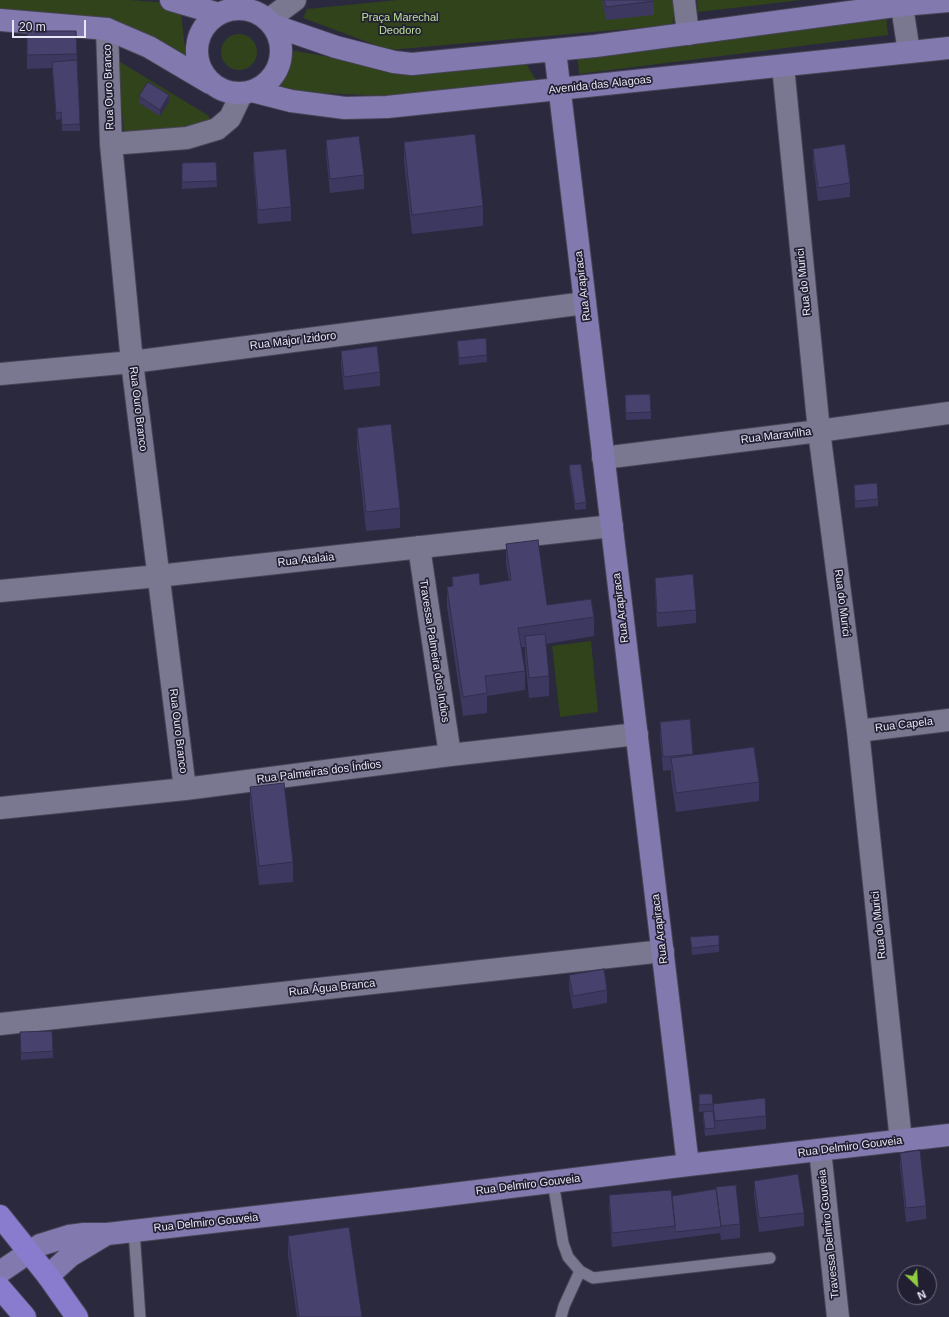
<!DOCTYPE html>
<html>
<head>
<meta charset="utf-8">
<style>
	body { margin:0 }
	#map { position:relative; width:949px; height:1317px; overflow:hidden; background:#2b293e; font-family:Helvetica,sans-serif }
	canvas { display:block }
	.north { position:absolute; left:897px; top:1265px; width:40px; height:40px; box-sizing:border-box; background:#221f33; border:1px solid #716f80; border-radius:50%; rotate:155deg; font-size:11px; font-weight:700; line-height:16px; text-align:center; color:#e7e6f4 }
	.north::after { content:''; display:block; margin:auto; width:14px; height:18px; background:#90cd40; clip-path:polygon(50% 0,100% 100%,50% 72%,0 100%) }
	.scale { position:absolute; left:12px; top:20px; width:74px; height:18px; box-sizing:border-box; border:2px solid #e7e6f4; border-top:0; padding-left:5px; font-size:12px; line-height:14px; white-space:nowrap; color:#e7e6f4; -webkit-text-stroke:3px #221f33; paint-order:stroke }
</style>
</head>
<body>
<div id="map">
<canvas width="949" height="1317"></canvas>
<div class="north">N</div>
<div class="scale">20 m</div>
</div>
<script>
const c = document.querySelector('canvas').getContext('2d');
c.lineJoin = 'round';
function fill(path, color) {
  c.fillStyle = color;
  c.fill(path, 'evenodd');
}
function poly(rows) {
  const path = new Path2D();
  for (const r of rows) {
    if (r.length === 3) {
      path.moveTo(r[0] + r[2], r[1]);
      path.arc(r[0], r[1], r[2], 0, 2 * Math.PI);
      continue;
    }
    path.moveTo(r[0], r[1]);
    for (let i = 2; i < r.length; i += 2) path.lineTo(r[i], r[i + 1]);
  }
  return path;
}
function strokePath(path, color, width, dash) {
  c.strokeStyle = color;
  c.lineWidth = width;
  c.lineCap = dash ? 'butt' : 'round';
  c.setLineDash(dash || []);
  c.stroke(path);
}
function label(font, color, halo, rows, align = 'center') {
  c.font = font + ' Helvetica,sans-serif';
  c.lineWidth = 3.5;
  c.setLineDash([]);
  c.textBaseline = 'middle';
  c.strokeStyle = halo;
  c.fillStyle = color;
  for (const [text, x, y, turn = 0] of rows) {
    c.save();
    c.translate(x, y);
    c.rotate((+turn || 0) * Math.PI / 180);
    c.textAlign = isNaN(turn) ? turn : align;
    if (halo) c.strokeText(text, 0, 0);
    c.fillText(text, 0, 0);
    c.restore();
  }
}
const green = poly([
	[0,0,130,0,180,4,186,57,0,16],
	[398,0,675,0,676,9,672,25,389,50,303,18,307,9],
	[697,0,802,0,698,12],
	[886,15,888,35,579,74,577,54],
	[239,52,18],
	[290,50,404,70,523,59,537,81,387,96,277,91],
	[117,60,209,116,209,125,124,132],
	[591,641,598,712,560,717,552,646]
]);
const lane = poly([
	[553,1182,563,1243,568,1257,580,1271,593,1278,770,1258],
	[134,1231,140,1317],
	[561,1317,564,1306,580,1271]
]);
const street = poly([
	[684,0,688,34],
	[901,0,909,52],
	[268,20,295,0],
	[107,29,111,144,132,362,185,789],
	[783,66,819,431,858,731,901,1141],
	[111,144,187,138,217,129,230,118,242,93],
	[0,374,132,362,585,303],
	[603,458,819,431,949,413],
	[419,547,450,755],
	[0,591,158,576,612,526],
	[858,731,949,720],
	[0,808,185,789,450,755,637,734],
	[0,1024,663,951],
	[820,1150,838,1317]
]);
const secondary = poly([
	[171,0,219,14],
	[239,51,42],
	[0,20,107,29,149,47,210,83],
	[272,25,336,47,394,62,412,64,595,46,902,5,949,1],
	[555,51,688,1165],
	[252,91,291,101,345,108,387,107,949,48],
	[0,1272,40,1245,69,1236,84,1234,107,1234,413,1199,688,1165,949,1135],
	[48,1276,70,1256,105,1235]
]);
const primary = poly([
	[0,1216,48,1276,77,1317],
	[0,1288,25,1317]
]);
const wall = poly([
	[602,0,654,0,654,15,606,20],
	[27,31,76,31,80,131,62,131,61,119,56,120,52,68,27,69],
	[139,96,169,102,160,116,139,103],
	[326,140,364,175,364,189,330,193,326,154],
	[404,142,483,206,483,226,412,234,404,162],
	[813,149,850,183,850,197,818,201,813,162],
	[253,152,291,207,291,221,258,224,253,166],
	[216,162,217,187,182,189,182,163],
	[457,341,487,355,487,362,459,365,457,347],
	[341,351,380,372,380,386,344,390,341,364],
	[625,395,651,412,651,419,626,420],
	[357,428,400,508,400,528,366,531,357,447],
	[569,465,586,502,586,509,575,510,569,472],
	[854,485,878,499,878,506,855,508],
	[506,544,547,605,594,617,594,636,546,644,549,676,549,696,529,698,525,656,525,647,521,647,525,671,525,690,487,696,487,713,463,716,447,607,447,587,452,586,452,577,480,585,509,580,506,564],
	[655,578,696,610,696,623,657,627,655,591],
	[690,719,693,755,759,782,759,801,676,812,671,778,671,770,663,771,660,736,660,722],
	[250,787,293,862,293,882,259,885,250,807],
	[719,935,719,952,692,955,690,937],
	[569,975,607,990,607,1003,573,1009,569,988],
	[20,1039,53,1051,53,1058,21,1060],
	[699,1094,713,1104,766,1116,766,1129,705,1136,703,1119,703,1112,712,1111,699,1112],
	[900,1153,926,1206,926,1219,906,1222,900,1166],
	[754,1181,804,1213,804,1226,759,1232,754,1194],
	[716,1187,740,1224,740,1238,721,1240,720,1233,612,1247,609,1209,609,1195,672,1196,716,1194],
	[288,1236,362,1317,297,1317,288,1256]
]);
const shadedWall = poly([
	[169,95,169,102,160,116,160,110]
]);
const building = poly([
	[604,0,654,0,654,1,606,7,604,0],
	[27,31,76,31,77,54,27,55,27,31],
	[77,60,80,124,62,125,61,112,56,113,52,62,77,60],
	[148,82,169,95,160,110,139,96,148,82],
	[475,134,483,206,412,215,404,142,475,134],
	[359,136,364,175,330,179,326,140,359,136],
	[845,144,850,183,818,188,813,149,845,144],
	[286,149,291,207,258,210,253,152,286,149],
	[216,162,217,181,182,182,182,163,216,162],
	[486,338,487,355,459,358,457,341,486,338],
	[377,346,380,372,344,377,341,351,377,346],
	[650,394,651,412,626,413,625,395,650,394],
	[391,424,400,508,366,512,357,428,391,424],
	[581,464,586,502,575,504,569,465,581,464],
	[877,483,878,499,855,501,854,485,877,483],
	[538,540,547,605,591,599,594,617,518,628,525,671,485,676,487,693,463,697,447,587,453,586,452,577,479,573,480,585,511,580,506,544,538,540],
	[693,574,696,610,657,613,655,578,693,574],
	[545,634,549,676,529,678,525,636,545,634],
	[690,719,693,754,663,757,660,722,690,719],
	[754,747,759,782,676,793,671,758,754,747],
	[284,783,293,862,259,866,250,787,284,783],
	[719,935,719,945,692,948,690,937,719,935],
	[604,969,607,990,573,996,569,975,604,969],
	[52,1031,53,1051,21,1053,20,1032,52,1031],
	[699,1094,712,1094,713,1104,699,1105,699,1094],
	[765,1098,766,1116,715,1121,713,1104,765,1098],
	[713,1111,715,1128,705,1129,703,1112,713,1111],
	[920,1150,926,1206,906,1208,900,1153,920,1150],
	[798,1174,804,1213,759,1218,754,1181,798,1174],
	[736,1185,740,1224,721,1226,716,1187,736,1185],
	[716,1189,721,1227,675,1232,675,1226,672,1196,716,1189],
	[671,1190,675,1226,612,1233,609,1195,671,1190],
	[349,1227,362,1317,299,1317,288,1236,349,1227]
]);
const parkNames = [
	["Praça Marechal",400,18],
	["Deodoro",400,31]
];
const streetNames = [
	["Avenida das Alagoas",600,85,-6],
	["Rua Ouro Branco",109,87,-92],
	["Rua do Murici",804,282,-96],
	["Rua Arapiraca",583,286,-97],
	["Rua Major Izidoro",293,341,-7],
	["Rua Ouro Branco",138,409,83],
	["Rua Maravilha",776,436,-7],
	["Rua Atalaia",306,560,-6],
	["Rua do Murici",842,603,83],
	["Rua Arapiraca",621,608,-97],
	["Travessa Palmeira dos Indios",434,651,81],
	["Rua Capela",904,725,-7],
	["Rua Ouro Branco",178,731,83],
	["Rua Palmeiras dos Índios",319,772,-7],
	["Rua do Murici",879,925,-96],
	["Rua Arapiraca",660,929,-97],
	["Rua Água Branca",332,988,-6],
	["Rua Delmiro Gouveia",850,1147,-7],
	["Rua Delmiro Gouveia",528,1185,-7],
	["Rua Delmiro Gouveia",206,1223,-6],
	["Travessa Delmiro Gouveia",829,1234,-96]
];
fill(green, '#30431b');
strokePath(lane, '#474456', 13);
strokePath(street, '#474456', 24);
strokePath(secondary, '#474456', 24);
strokePath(primary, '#474456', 24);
strokePath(lane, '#7a7891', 11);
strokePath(street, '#7a7891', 22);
strokePath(secondary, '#827aaf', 22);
strokePath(primary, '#897cce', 22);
fill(wall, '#3d385f');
fill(shadedWall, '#322e4d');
fill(building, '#47416e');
strokePath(building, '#322e4d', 1);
label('11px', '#bbe096', '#221f33', parkNames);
label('11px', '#e7e6f4', '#221f33', streetNames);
</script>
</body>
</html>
